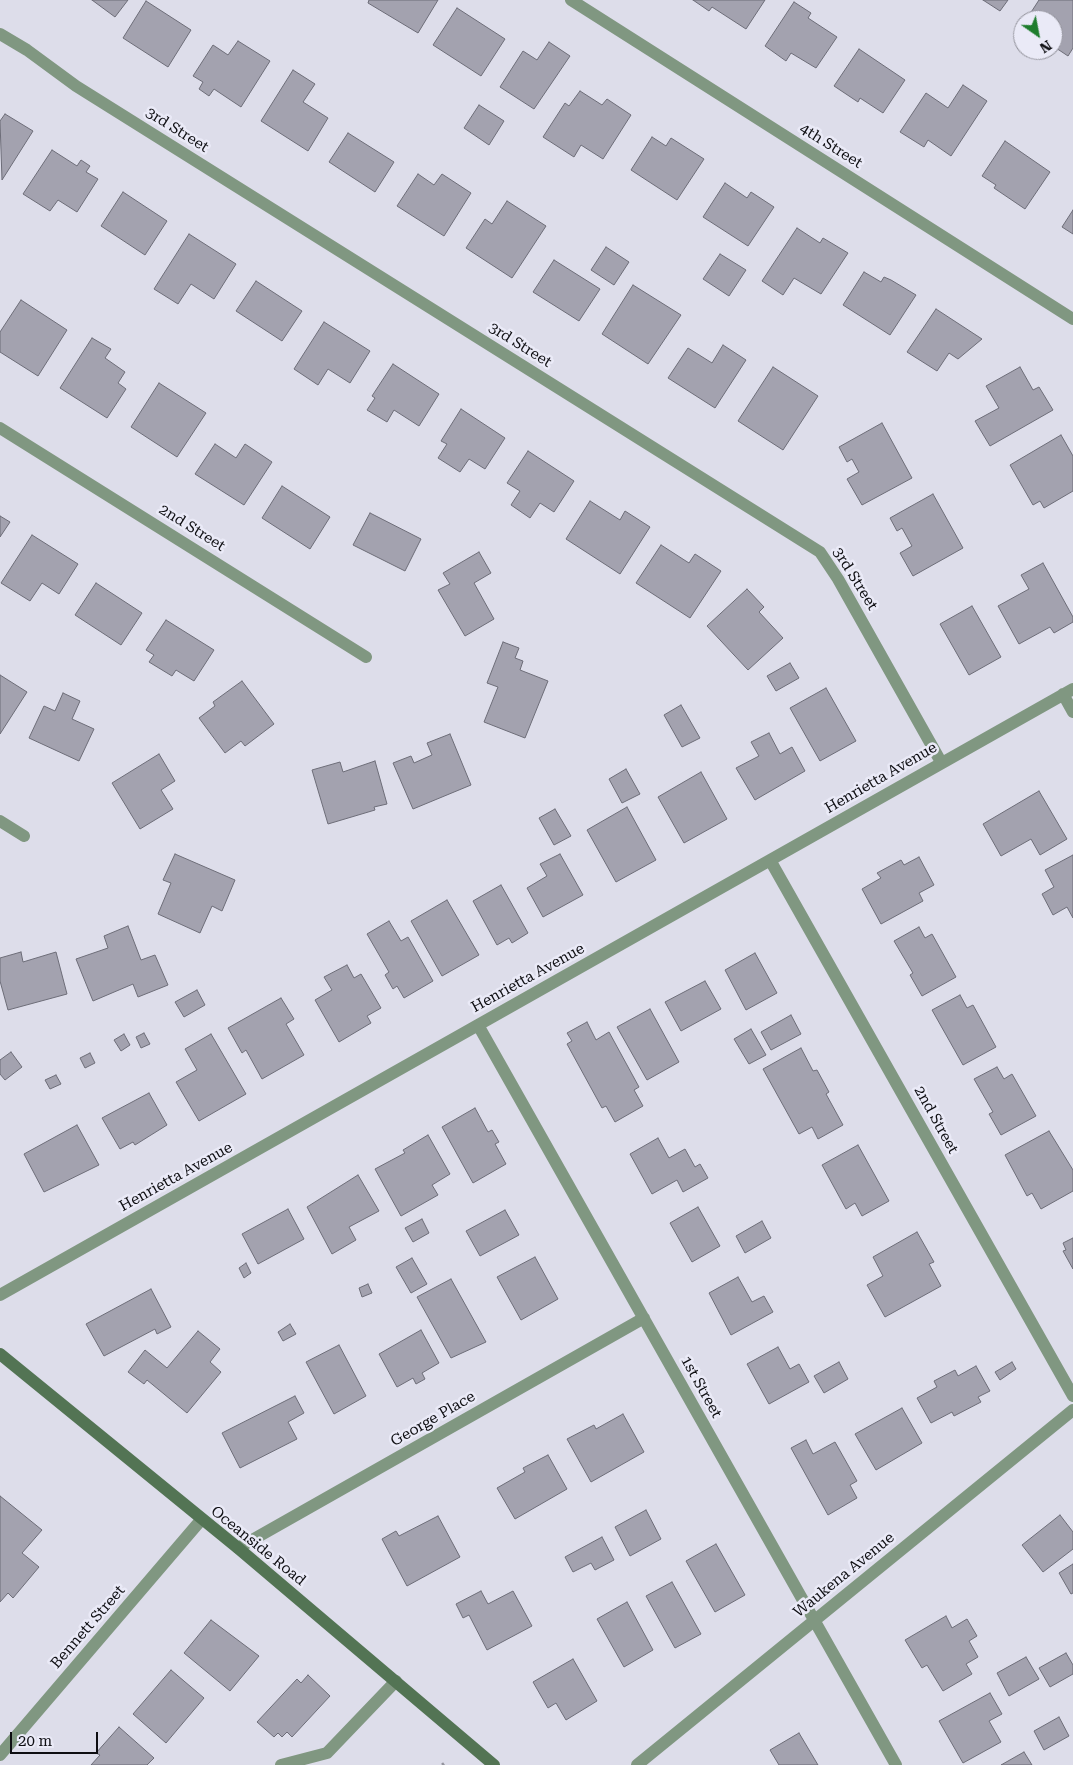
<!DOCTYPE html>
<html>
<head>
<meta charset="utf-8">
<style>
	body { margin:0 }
	#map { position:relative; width:1073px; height:1765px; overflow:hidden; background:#ddddea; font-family:"Roboto Serif",serif }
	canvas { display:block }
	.north { position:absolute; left:1013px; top:10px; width:50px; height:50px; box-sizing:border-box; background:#eaeaf7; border:1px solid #92929b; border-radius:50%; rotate:147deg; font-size:14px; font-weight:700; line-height:20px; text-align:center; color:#0e0e12 }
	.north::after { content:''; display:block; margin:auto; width:18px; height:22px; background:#1e7d2d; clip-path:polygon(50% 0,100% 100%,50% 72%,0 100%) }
	.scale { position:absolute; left:10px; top:1732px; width:88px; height:22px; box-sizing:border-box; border:2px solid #0e0e12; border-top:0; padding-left:6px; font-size:15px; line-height:18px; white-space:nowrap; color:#0e0e12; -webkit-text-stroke:4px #eaeaf7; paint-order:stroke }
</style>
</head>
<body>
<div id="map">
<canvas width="1073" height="1765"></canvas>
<div class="north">N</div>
<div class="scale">20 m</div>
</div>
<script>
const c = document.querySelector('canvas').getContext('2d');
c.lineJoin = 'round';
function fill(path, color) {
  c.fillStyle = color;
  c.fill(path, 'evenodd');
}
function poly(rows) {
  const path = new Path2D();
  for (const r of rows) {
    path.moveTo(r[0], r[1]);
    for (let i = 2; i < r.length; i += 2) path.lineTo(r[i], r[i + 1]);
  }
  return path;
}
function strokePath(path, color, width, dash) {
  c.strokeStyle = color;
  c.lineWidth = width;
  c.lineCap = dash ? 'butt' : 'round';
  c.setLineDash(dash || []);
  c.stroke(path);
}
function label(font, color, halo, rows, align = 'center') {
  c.font = font + ' "Roboto Serif",serif';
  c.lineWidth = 5;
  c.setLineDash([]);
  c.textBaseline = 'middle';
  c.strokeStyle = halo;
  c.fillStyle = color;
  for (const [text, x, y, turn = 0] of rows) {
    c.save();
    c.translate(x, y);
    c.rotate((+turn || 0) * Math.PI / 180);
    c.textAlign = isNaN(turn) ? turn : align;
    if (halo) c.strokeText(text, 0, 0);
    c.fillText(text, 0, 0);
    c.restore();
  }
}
const building = poly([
	[92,0,128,0,115,17,92,0],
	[369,0,438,0,418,33,368,3,369,0],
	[693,0,765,0,746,29,712,7,709,11,693,0],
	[983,0,1008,0,1000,11,983,0],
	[1039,0,1073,0,1073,48,1068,56,1053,46,1053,20,1026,20,1039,0],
	[146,1,191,30,168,67,123,38,146,1],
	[794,2,811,13,808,18,837,37,816,68,791,53,786,61,765,46,794,2],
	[457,8,505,39,481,76,433,45,457,8],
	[238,41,270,61,241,107,214,89,209,96,199,89,203,82,193,76,213,45,228,55,238,41],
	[549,42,570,56,534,109,500,87,523,51,537,60,549,42],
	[859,49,905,80,883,113,860,98,858,102,834,86,859,49],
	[293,70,315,84,303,102,328,118,308,151,261,121,293,70],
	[963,85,987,101,951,156,928,140,924,147,900,132,926,93,948,108,963,85],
	[580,91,602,105,607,99,631,115,603,159,581,145,574,157,543,137,565,103,569,106,580,91],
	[479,105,504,121,489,145,464,128,479,105],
	[5,114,33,131,2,180,0,121,5,114],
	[348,133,394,162,375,192,329,162,348,133],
	[652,137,666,146,671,138,704,159,677,200,631,170,652,137],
	[1005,141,1050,172,1025,209,994,188,996,185,982,176,1005,141],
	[52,150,77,166,81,160,90,166,86,172,98,179,77,212,58,200,50,211,23,194,52,150],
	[418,174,434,185,442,174,471,193,444,236,397,206,418,174],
	[725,183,747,198,751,192,774,207,748,246,703,217,725,183],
	[123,192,167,221,145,255,101,226,123,192],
	[507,201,546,226,512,278,466,248,485,219,492,224,507,201],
	[1073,210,1073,234,1062,227,1073,210],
	[797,228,820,243,823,238,848,253,821,294,794,278,783,295,762,281,797,228],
	[189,234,236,264,214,299,191,284,178,304,154,289,189,234],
	[606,247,629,262,614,285,591,270,606,247],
	[720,254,746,270,729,296,703,279,720,254],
	[554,260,600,289,579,321,533,292,554,260],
	[864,272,881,282,884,277,891,280,916,295,890,335,843,305,864,272],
	[256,281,302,311,282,341,236,311,256,281],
	[633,285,681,315,648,364,602,334,633,285],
	[21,300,67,330,38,376,0,352,0,332,21,300],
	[936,309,982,339,958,359,949,353,937,371,907,352,936,309],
	[324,322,370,351,350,383,328,369,318,385,294,369,324,322],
	[92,338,111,349,105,358,125,372,118,383,126,389,107,418,60,388,92,338],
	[723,345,746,360,715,408,668,378,688,348,712,363,723,345],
	[393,364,439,394,419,426,394,410,387,422,367,410,375,398,372,396,393,364],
	[773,367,818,396,783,450,738,421,773,367],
	[1020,367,1033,390,1039,387,1053,410,990,446,975,421,999,408,986,386,1020,367],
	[159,383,206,413,177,457,131,427,159,383],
	[461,409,505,438,485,469,469,459,460,472,438,458,447,444,441,441,461,409],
	[882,423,912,478,862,505,847,479,859,472,852,459,847,462,839,447,882,423],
	[1061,435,1073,456,1073,491,1044,508,1040,501,1033,505,1010,465,1061,435],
	[215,444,236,458,245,444,272,462,244,505,195,474,215,444],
	[528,451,574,481,554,512,540,503,530,518,511,505,520,491,507,483,528,451],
	[282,486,330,517,310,549,262,518,282,486],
	[933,494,963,548,913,576,900,553,912,546,902,528,897,531,890,518,933,494],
	[590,501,620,520,625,511,650,527,620,574,566,539,590,501],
	[370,513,421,539,405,571,353,545,370,513],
	[0,516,10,522,0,537,0,516],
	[32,535,78,564,59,594,42,583,30,601,1,583,32,535],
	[661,545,689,563,695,554,721,571,690,618,636,583,661,545],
	[479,552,491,573,474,583,494,619,465,636,438,590,450,584,443,573,479,552],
	[1043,563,1073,617,1073,622,1054,633,1050,627,1019,644,998,606,1029,589,1021,575,1043,563],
	[96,583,142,613,121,645,75,615,96,583],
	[747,589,764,607,759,612,783,638,748,670,707,626,747,589],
	[972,606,1001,657,969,675,940,624,972,606],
	[166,620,214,650,194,681,176,670,172,676,149,662,154,655,146,650,166,620],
	[503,642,519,648,515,658,523,661,520,670,548,681,525,738,484,722,498,687,487,683,503,642],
	[790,663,799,678,776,691,767,676,790,663],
	[0,675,27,692,0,734,0,675],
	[242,681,274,724,245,746,241,741,225,753,199,718,215,706,213,702,242,681],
	[826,688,856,741,820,761,790,708,826,688],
	[63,693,80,701,72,719,94,729,79,761,29,738,44,706,55,711,63,693],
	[681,705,700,738,682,747,664,715,681,705],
	[769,733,780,754,792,747,805,771,755,800,736,768,759,756,751,742,769,733],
	[450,734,471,785,413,809,393,763,411,756,414,763,432,755,427,743,450,734],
	[159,754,175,781,161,790,173,809,140,829,112,783,159,754],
	[375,761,387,804,374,807,375,810,328,824,312,770,340,762,343,772,375,761],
	[626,769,640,794,622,803,609,779,626,769],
	[701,772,727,819,684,843,658,797,701,772],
	[1039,791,1067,839,1040,855,1031,839,1001,856,983,824,1039,791],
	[627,807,656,860,616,882,587,830,627,807],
	[555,809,571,836,554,845,539,818,555,809],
	[175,854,235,880,222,911,212,906,200,933,158,914,171,883,163,880,175,854],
	[560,854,583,895,543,917,527,888,547,876,540,864,560,854],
	[1073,855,1073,918,1067,907,1053,915,1042,894,1054,887,1045,870,1073,855],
	[919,857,934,885,919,893,923,901,881,924,862,889,881,878,877,873,901,860,904,865,919,857],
	[501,885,528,933,512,943,509,938,497,945,473,901,501,885],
	[447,900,479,955,442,976,411,921,447,900],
	[389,921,401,941,408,937,433,981,404,998,397,986,393,989,385,975,389,972,367,934,389,921],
	[128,926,141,960,155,955,168,985,138,997,133,984,93,1001,76,959,108,948,104,936,128,926],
	[919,927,925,938,932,934,956,977,922,996,910,975,913,973,894,941,919,927],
	[21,952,23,962,56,952,67,994,8,1010,0,981,0,958,21,952],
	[755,953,777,993,746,1010,725,970,755,953],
	[347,965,354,978,361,974,381,1008,367,1016,371,1023,339,1042,315,1000,332,990,324,977,347,965],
	[705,981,721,1009,681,1031,665,1002,705,981],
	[197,990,205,1005,184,1017,175,1002,197,990],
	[960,995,967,1008,973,1005,996,1047,963,1065,932,1010,960,995],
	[281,998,294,1019,286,1024,304,1055,262,1079,246,1050,242,1053,228,1028,281,998],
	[650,1009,679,1062,647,1080,617,1027,650,1009],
	[791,1015,801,1034,771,1050,761,1032,791,1015],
	[587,1022,596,1040,609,1032,639,1087,634,1090,643,1106,615,1122,606,1106,602,1108,567,1044,572,1041,567,1033,587,1022],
	[751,1029,766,1055,749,1064,734,1039,751,1029],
	[144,1033,150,1044,141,1048,136,1037,144,1033],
	[124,1034,130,1045,121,1051,114,1040,124,1034],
	[211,1034,246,1094,199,1121,176,1082,197,1070,185,1049,211,1034],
	[801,1048,813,1071,817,1070,829,1092,826,1094,843,1125,818,1139,812,1127,799,1134,763,1069,801,1048],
	[11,1052,22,1067,5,1080,0,1074,0,1060,11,1052],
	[90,1053,95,1063,85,1068,80,1058,90,1053],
	[997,1067,1004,1079,1012,1074,1036,1116,1001,1135,989,1114,993,1112,974,1079,997,1067],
	[56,1075,61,1084,50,1089,45,1080,56,1075],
	[149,1093,167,1125,135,1145,133,1142,120,1149,102,1118,149,1093],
	[475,1108,488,1132,492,1130,499,1142,495,1144,506,1164,473,1183,442,1127,475,1108],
	[77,1125,99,1165,44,1192,24,1154,77,1125],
	[1049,1131,1073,1170,1073,1191,1041,1209,1032,1193,1027,1196,1005,1155,1049,1131],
	[428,1135,450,1174,432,1185,438,1195,401,1216,375,1169,405,1153,403,1150,428,1135],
	[658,1138,669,1158,685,1149,695,1167,700,1164,708,1178,683,1192,677,1180,652,1194,630,1154,658,1138],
	[858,1145,889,1201,862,1216,855,1203,846,1209,822,1165,858,1145],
	[358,1175,379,1211,349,1227,356,1240,332,1254,307,1207,358,1175],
	[698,1207,720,1246,692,1262,670,1223,698,1207],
	[288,1209,304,1239,258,1264,242,1234,288,1209],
	[505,1210,519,1235,480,1256,466,1231,505,1210],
	[422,1219,429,1233,413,1242,405,1228,422,1219],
	[762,1221,771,1238,745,1253,736,1236,762,1221],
	[917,1232,934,1262,929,1264,941,1286,885,1317,867,1285,883,1276,873,1257,917,1232],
	[1073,1238,1073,1269,1063,1251,1066,1250,1063,1243,1073,1238],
	[535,1257,558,1299,521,1320,497,1277,535,1257],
	[412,1258,427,1284,411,1293,396,1267,412,1258],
	[246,1263,251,1273,244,1278,239,1268,246,1263],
	[738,1277,752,1302,764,1296,773,1312,731,1335,709,1293,738,1277],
	[451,1279,486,1342,451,1358,417,1297,451,1279],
	[368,1284,372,1293,362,1297,359,1288,368,1284],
	[151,1289,171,1327,157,1334,155,1329,104,1356,86,1324,151,1289],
	[290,1324,296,1334,283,1341,278,1332,290,1324],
	[421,1330,439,1363,422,1373,425,1379,416,1384,413,1378,397,1387,379,1354,421,1330],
	[198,1331,220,1349,210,1362,221,1372,187,1413,147,1380,144,1384,128,1372,145,1350,167,1368,198,1331],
	[339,1345,366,1396,334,1414,306,1362,339,1345],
	[778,1347,790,1369,799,1364,809,1382,769,1404,747,1364,778,1347],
	[839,1362,848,1379,824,1393,814,1376,839,1362],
	[1012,1362,1016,1369,1000,1380,995,1372,1012,1362],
	[976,1366,990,1391,978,1397,981,1402,954,1416,952,1412,931,1423,917,1398,937,1387,934,1381,955,1370,958,1376,976,1366],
	[295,1396,304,1413,288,1422,297,1439,240,1468,222,1433,295,1396],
	[902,1408,922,1443,876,1470,855,1434,902,1408],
	[623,1414,644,1452,591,1482,567,1439,594,1425,596,1429,623,1414],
	[806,1440,813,1454,835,1442,857,1481,850,1485,857,1498,828,1515,791,1448,806,1440],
	[548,1455,567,1489,515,1519,497,1488,525,1472,523,1468,548,1455],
	[0,1496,42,1530,22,1553,39,1567,13,1598,8,1593,0,1602,0,1496],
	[646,1510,661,1539,630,1556,615,1527,646,1510],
	[1060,1515,1073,1532,1073,1549,1043,1572,1022,1545,1060,1515],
	[438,1516,460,1557,407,1586,382,1539,396,1531,399,1536,438,1516],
	[602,1537,614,1560,595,1570,591,1563,573,1572,565,1557,602,1537],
	[716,1544,745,1595,715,1612,686,1561,716,1544],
	[1073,1564,1073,1593,1071,1594,1059,1573,1073,1564],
	[672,1582,701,1634,675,1648,646,1596,672,1582],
	[481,1591,488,1604,513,1591,532,1626,487,1650,469,1615,463,1618,456,1604,481,1591],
	[627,1602,653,1650,624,1667,597,1619,627,1602],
	[946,1616,952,1628,967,1619,977,1636,969,1641,978,1657,966,1664,972,1674,943,1691,927,1665,922,1668,905,1640,946,1616],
	[211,1620,259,1656,230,1691,184,1653,211,1620],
	[1066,1653,1073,1665,1073,1674,1050,1687,1039,1668,1066,1653],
	[1026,1657,1039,1679,1009,1696,997,1673,1026,1657],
	[573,1659,597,1701,566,1720,556,1703,548,1708,533,1682,573,1659],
	[171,1670,204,1698,166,1743,133,1714,171,1670],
	[308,1675,330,1696,292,1737,287,1732,282,1737,278,1733,274,1737,257,1722,297,1679,301,1683,308,1675],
	[990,1693,1002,1714,989,1721,1001,1742,963,1763,939,1721,990,1693],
	[1059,1717,1069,1736,1044,1750,1034,1731,1059,1717],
	[119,1727,154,1758,147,1765,91,1765,100,1755,96,1753,119,1727],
	[799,1733,818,1765,779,1765,770,1750,799,1733],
	[1024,1752,1032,1765,1001,1765,1024,1752]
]);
const path = poly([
	[442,1765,446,1762]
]);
const service = poly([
	[281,1765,327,1753,396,1681]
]);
const minor = poly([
	[571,0,1073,319],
	[0,34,27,50,76,86,820,552,838,579,941,762],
	[0,428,366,657],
	[1063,694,1073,712],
	[0,821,24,836],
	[770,860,1073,1396],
	[478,1025,896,1765],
	[0,1295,1073,689],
	[238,1548,644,1318],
	[0,1755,201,1520],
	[637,1765,1073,1410]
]);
const secondary = poly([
	[0,1354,238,1548,494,1765]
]);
const streetNames = [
	["3rd Street",177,130,32],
	["4th Street",831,146,32],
	["3rd Street",520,345,32],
	["2nd Street",192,528,32],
	["3rd Street",855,579,58],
	["Henrietta Avenue",881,778,-30],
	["Henrietta Avenue",528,978,-29],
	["2nd Street",936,1120,61],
	["Henrietta Avenue",176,1177,-29],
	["1st Street",701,1387,61],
	["George Place",433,1419,-30],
	["Oceanside Road",258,1546,39],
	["Waukena Avenue",844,1575,-39],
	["Bennett Street",88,1627,-49]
];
fill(building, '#a3a2af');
strokePath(building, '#6d6d78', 1);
strokePath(path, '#93939d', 3, [2.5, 2.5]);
strokePath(service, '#809781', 12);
strokePath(minor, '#809781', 12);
strokePath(secondary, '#537454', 12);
label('15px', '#0e0e12', '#eaeaf7', streetNames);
</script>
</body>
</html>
